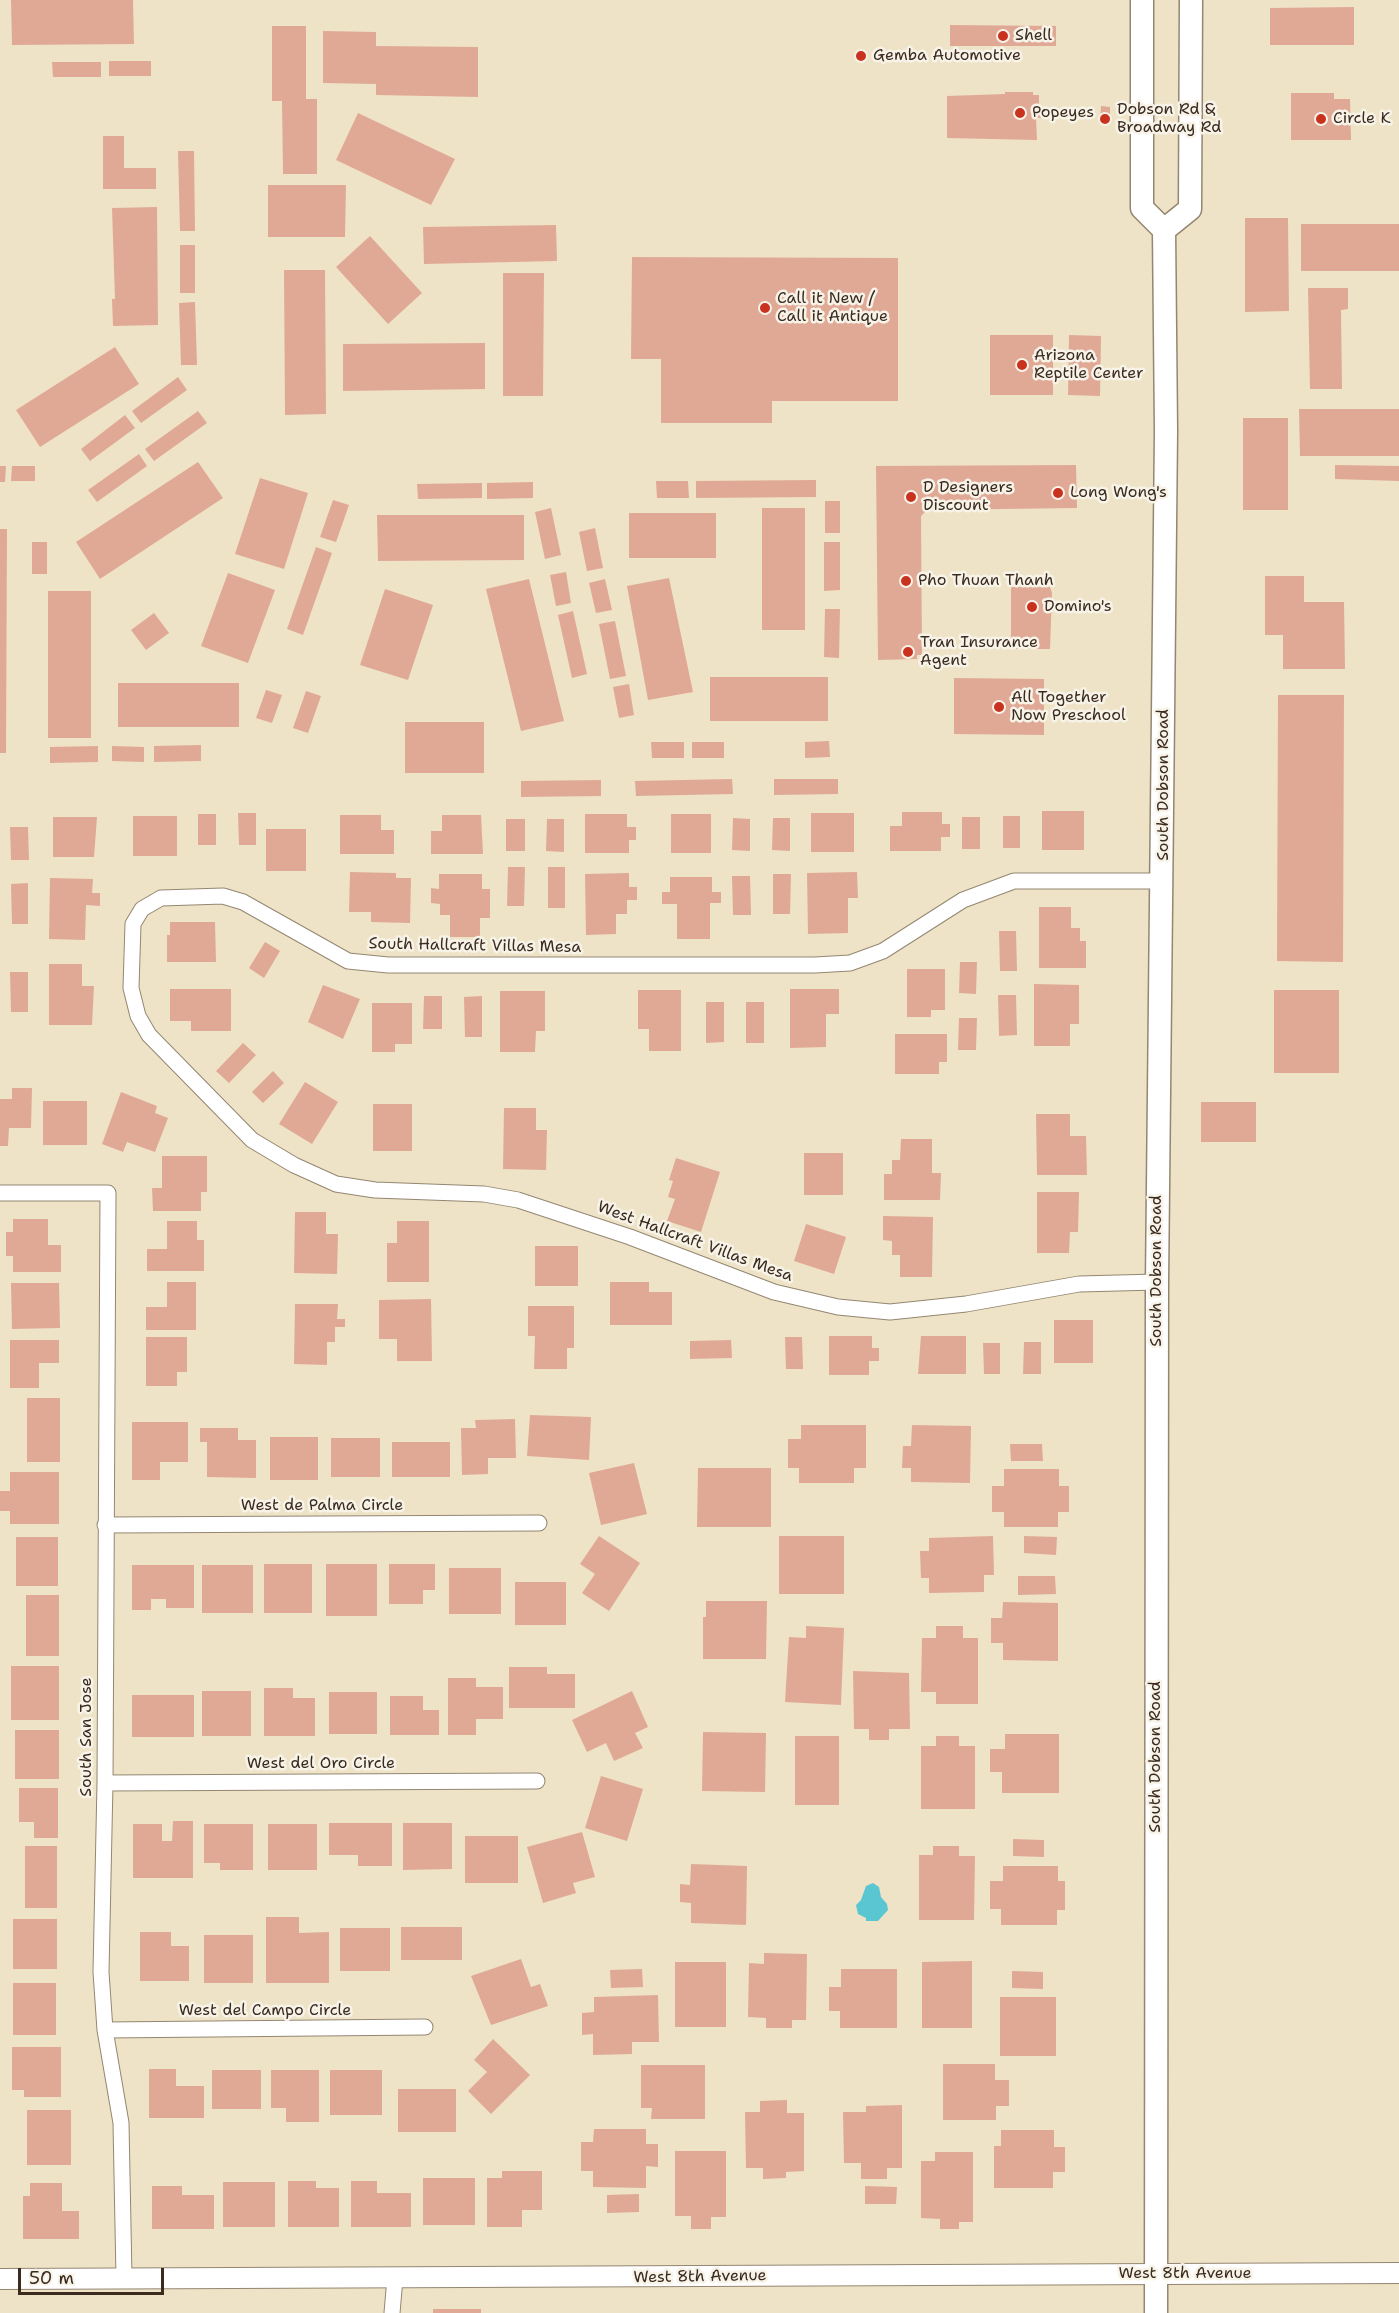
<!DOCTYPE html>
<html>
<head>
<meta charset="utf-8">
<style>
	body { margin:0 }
	#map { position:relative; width:1399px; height:2313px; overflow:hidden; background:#eee3c6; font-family:"Shantell Sans",sans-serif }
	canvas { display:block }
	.scale { position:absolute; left:18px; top:2268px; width:146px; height:27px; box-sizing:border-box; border:3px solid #3b2a1e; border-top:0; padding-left:8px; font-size:18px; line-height:21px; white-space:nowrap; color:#3b2a1e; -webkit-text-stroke:4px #f7f3e8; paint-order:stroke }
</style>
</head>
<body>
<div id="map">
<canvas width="1399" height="2313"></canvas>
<div class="scale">50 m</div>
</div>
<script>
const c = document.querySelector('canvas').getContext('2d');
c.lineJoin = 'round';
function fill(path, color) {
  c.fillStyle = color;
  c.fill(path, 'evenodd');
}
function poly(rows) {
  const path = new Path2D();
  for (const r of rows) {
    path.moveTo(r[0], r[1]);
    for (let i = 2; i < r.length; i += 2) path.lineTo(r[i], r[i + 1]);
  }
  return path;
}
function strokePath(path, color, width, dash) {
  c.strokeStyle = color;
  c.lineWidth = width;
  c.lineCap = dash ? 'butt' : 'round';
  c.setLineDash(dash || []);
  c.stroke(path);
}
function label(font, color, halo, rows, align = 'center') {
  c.font = font + ' "Shantell Sans",sans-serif';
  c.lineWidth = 5;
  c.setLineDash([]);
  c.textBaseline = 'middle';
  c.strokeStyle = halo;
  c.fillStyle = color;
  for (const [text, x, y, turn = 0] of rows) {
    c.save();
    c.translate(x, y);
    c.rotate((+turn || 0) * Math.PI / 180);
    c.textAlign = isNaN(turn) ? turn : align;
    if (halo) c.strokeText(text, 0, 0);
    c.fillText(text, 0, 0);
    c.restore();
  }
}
const water = poly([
	[873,1883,879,1887,881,1897,887,1904,888,1910,878,1921,866,1921,866,1918,858,1914,856,1905,861,1900,866,1886]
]);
const building = poly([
	[11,0,133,0,134,44,12,45],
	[1354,7,1354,45,1270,45,1270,8],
	[950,25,1056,26,1056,46,950,46],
	[272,26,306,26,306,99,317,99,317,174,283,174,282,101,272,101],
	[323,31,376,32,376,46,478,47,478,97,376,95,376,84,323,83],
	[109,61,151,61,151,76,109,76],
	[52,62,101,62,101,77,53,77],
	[1005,92,1033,92,1033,95,1039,95,1039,107,1041,107,1041,118,1036,118,1037,140,947,138,947,96,1005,94],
	[1291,93,1334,93,1334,99,1350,99,1351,140,1291,140],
	[1101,106,1110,107,1110,123,1100,123],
	[358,113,455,159,431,205,336,160],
	[103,136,124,136,124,168,156,168,156,189,103,189],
	[178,151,194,151,195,231,180,231],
	[268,185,346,185,345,237,268,237],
	[157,207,158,325,113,326,112,299,115,299,112,208],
	[1245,218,1288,218,1289,311,1245,312],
	[1301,224,1399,224,1399,271,1301,271],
	[556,225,557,261,424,264,423,227],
	[370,236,422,293,388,324,336,267],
	[180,245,195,245,195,293,180,293],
	[632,257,898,258,898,401,772,401,772,423,661,423,661,359,631,359],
	[284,270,325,270,326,414,285,415],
	[503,273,544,273,543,396,503,396],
	[1308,288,1348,288,1348,309,1341,310,1342,389,1310,389],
	[195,302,197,365,181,365,179,303],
	[990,335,1053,335,1053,395,990,395],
	[1069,335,1101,336,1100,396,1068,395],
	[485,343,485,389,343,391,343,344],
	[115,347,139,384,40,447,16,410],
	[178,377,187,390,141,423,132,411],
	[1299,409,1399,409,1399,456,1300,456],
	[198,411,207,423,154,461,145,449],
	[125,415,135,428,90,461,81,449],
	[1243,418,1288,418,1288,510,1243,510],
	[139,454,147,466,97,502,88,490],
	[198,462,223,498,100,579,76,542],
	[1076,465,1077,508,927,510,921,516,922,655,917,655,917,659,878,660,876,466],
	[1335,465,1399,466,1399,481,1335,479],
	[0,466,6,466,5,482,0,482],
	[12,466,35,466,35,481,11,481],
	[260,478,308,493,284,569,235,554],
	[816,480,816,497,696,498,696,481],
	[656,481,688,481,689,498,657,498],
	[533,482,533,498,487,499,487,483],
	[482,483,482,498,418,499,417,484],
	[333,500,349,505,336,542,320,537],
	[825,501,840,501,840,533,825,533],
	[551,508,561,555,545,559,535,512],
	[762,508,805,508,805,630,762,630],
	[629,513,716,513,716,558,629,558],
	[377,515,524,515,524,560,378,561],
	[595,528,603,568,587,571,579,532],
	[0,529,7,529,6,753,0,753],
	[32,542,47,542,47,574,32,574],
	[824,542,840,542,840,590,824,591],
	[316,547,332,553,303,635,287,629],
	[566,572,571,603,556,606,550,575],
	[228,573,275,590,248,663,201,646],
	[1265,576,1304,576,1304,602,1344,602,1345,669,1283,669,1283,635,1265,635],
	[669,578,693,692,648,700,627,586],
	[529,579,564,721,521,731,486,589],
	[605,579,612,610,596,613,589,583],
	[1011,587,1050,587,1052,593,1050,649,1011,649],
	[385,589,433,605,408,680,360,665],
	[48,591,91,591,91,738,48,738],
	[825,609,840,609,839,658,824,657],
	[573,611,587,674,572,678,558,615],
	[154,613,169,633,146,650,131,630],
	[615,621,626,676,610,679,599,624],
	[710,677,828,677,828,721,710,721],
	[954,678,1044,679,1044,735,954,734],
	[118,683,239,683,239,727,118,727],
	[629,684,634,715,619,718,613,687],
	[266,690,282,695,272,723,256,718],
	[306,691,321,696,308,733,293,728],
	[1278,695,1344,695,1343,962,1277,961],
	[405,722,484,722,484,773,405,773],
	[829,741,830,757,805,758,805,742],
	[651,742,684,742,684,758,652,758],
	[692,742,724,742,724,758,692,758],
	[201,745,201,761,154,762,154,746],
	[98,746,98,762,50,763,50,747],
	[112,746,144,747,144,762,112,761],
	[732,779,733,794,636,796,635,781],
	[774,779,838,779,838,794,774,795],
	[601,780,601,796,521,797,521,781],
	[1042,811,1084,811,1084,850,1042,850],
	[902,812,942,812,942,824,950,824,950,837,941,837,941,851,890,851,890,826,902,826],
	[238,813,256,813,256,845,239,845],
	[811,813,854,813,854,852,811,852],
	[198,814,216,814,216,845,198,845],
	[585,814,627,814,627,827,636,827,636,840,629,840,629,853,585,853],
	[671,814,711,814,711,853,671,853],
	[340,815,381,815,381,830,394,830,394,854,340,854],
	[442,815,481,815,483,854,431,854,431,831,442,831],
	[133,816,177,816,177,856,133,856],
	[1003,816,1020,816,1020,848,1003,848],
	[53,817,97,817,94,857,53,857],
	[962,817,980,817,980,849,962,849],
	[733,818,750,819,750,851,732,850],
	[773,818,790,818,790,851,772,850],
	[506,819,525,819,525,851,506,851],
	[547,819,564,819,564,852,546,851],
	[10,827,28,827,29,860,11,860],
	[266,829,306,829,306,871,266,871],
	[508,867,525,867,524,906,507,906],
	[548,867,565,867,565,908,548,908],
	[350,872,396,873,396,878,411,878,410,923,371,922,371,912,349,912],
	[857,872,858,898,848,898,848,933,808,934,807,873],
	[629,873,629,887,637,887,637,900,627,900,627,914,616,914,616,934,586,935,585,874],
	[439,874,482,874,482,889,490,889,490,918,480,918,480,937,450,937,450,915,440,915,440,904,431,903,431,888,439,889],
	[773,874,791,874,790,914,773,914],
	[732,876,750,876,751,915,733,915],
	[670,877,712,877,712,892,721,892,721,903,710,903,710,939,677,939,677,904,662,904,662,892,670,892],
	[50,878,93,879,92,893,100,893,100,906,86,905,85,940,49,939],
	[28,883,28,924,12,924,11,884],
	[1039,907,1071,907,1071,928,1080,928,1080,941,1086,941,1086,968,1039,968],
	[170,922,215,922,216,962,167,962,167,935,170,935],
	[999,931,1016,931,1017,971,1000,971],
	[265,942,280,951,264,978,249,968],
	[960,962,977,962,976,994,959,993],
	[49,964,82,964,82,986,94,986,92,1025,49,1025],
	[907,969,945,969,945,1010,931,1010,931,1017,907,1017],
	[10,972,28,972,28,1012,11,1012],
	[1034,984,1079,985,1079,1024,1070,1024,1070,1046,1034,1046],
	[323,985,360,999,343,1039,308,1022],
	[170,989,231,989,231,1031,191,1031,191,1021,170,1021],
	[790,989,839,989,839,1014,826,1014,826,1047,790,1048],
	[638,990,681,990,681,1051,649,1051,649,1029,638,1029],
	[1274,990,1339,990,1339,1073,1274,1073],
	[500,991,545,991,545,1031,536,1031,535,1052,500,1052],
	[998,995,1016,995,1017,1035,999,1036],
	[424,996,442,996,442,1029,423,1029],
	[482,996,482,1037,465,1037,464,997],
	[706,1002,724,1002,724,1042,706,1043],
	[746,1002,764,1002,764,1043,746,1043],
	[372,1003,412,1003,412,1044,395,1044,395,1052,372,1052],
	[959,1018,977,1018,976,1050,958,1050],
	[895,1034,947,1034,947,1062,939,1062,939,1074,895,1074],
	[243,1043,256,1055,229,1083,216,1071],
	[273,1071,284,1083,263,1103,252,1092],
	[305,1082,338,1102,312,1144,279,1124],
	[12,1088,32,1088,31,1128,9,1128,8,1146,0,1146,0,1099,12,1099],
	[121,1092,157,1106,155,1113,168,1118,155,1152,127,1142,123,1152,102,1144],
	[43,1101,87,1101,87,1145,43,1145],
	[1201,1102,1256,1102,1256,1142,1201,1142],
	[373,1104,412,1104,412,1151,373,1151],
	[504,1108,536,1108,536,1130,547,1130,546,1170,503,1169],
	[1036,1114,1070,1114,1070,1136,1086,1136,1087,1175,1037,1175],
	[901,1139,932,1139,932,1173,941,1173,940,1200,884,1200,884,1174,892,1174,892,1160,900,1160],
	[804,1153,843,1153,843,1195,804,1195],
	[162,1156,207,1156,207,1192,201,1192,201,1211,153,1211,152,1188,162,1188],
	[676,1158,720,1172,701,1232,667,1221,675,1199,668,1197,673,1181,669,1180],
	[1037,1192,1079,1192,1078,1232,1070,1232,1069,1253,1037,1253],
	[295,1212,326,1212,326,1234,338,1234,337,1274,294,1273],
	[883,1216,933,1217,932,1277,900,1277,900,1255,892,1255,892,1241,883,1240],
	[13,1219,48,1219,48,1245,61,1245,61,1272,13,1272,13,1256,6,1256,6,1232,13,1232],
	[167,1221,197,1221,197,1240,204,1240,204,1271,147,1271,147,1249,167,1249],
	[397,1221,429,1221,429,1282,387,1282,387,1243,397,1243],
	[806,1224,846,1237,834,1274,794,1261],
	[535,1246,578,1246,578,1286,535,1286],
	[167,1282,196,1282,196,1330,146,1330,146,1307,167,1307],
	[610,1282,649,1282,649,1292,672,1292,672,1325,610,1325],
	[11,1283,59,1283,60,1328,12,1329],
	[431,1299,432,1361,397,1361,397,1339,379,1339,379,1300],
	[295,1304,338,1304,337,1319,345,1319,345,1327,335,1327,335,1342,327,1342,327,1365,294,1364],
	[528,1306,574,1306,574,1348,567,1348,567,1369,534,1369,535,1336,528,1336],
	[1054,1320,1093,1320,1093,1363,1054,1363],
	[829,1336,872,1336,872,1348,879,1348,879,1361,869,1361,869,1375,829,1375],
	[921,1336,966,1336,966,1374,918,1374],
	[146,1337,187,1337,187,1372,177,1372,177,1386,146,1386],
	[785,1337,802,1337,803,1369,786,1369],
	[10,1340,59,1340,59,1363,39,1363,39,1388,10,1388],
	[731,1340,732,1358,690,1359,690,1341],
	[1024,1342,1041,1342,1041,1374,1023,1374],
	[983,1343,1000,1343,1000,1374,984,1374],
	[27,1398,60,1398,60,1462,27,1462],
	[530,1415,591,1417,589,1460,527,1456],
	[515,1419,516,1458,488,1458,488,1474,462,1475,461,1428,476,1428,475,1420],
	[132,1422,188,1422,188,1462,160,1462,160,1480,132,1480],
	[801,1425,866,1425,866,1468,854,1468,854,1483,799,1483,799,1468,788,1468,788,1439,801,1439],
	[912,1425,971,1426,970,1483,911,1482,911,1468,902,1468,903,1446,911,1446],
	[200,1428,238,1428,238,1440,256,1440,256,1478,207,1477,207,1442,200,1442],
	[270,1437,318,1437,318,1480,270,1480],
	[331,1438,380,1438,380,1477,331,1477],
	[392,1442,450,1442,450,1477,392,1477],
	[1010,1444,1042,1444,1043,1461,1011,1461],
	[634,1463,647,1514,601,1525,589,1473],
	[698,1468,771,1468,771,1527,697,1527],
	[1004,1469,1059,1469,1059,1486,1069,1486,1069,1512,1058,1512,1058,1527,1004,1527,1004,1512,992,1512,992,1486,1004,1486],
	[10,1472,59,1472,59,1524,10,1524,10,1511,0,1511,0,1491,10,1491],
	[599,1536,640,1563,609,1611,582,1593,595,1574,580,1564],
	[779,1536,844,1536,844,1594,779,1594],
	[993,1536,994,1575,984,1575,984,1592,929,1593,929,1578,921,1578,920,1551,929,1551,929,1538],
	[1024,1536,1057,1537,1056,1555,1024,1553],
	[16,1537,58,1537,58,1586,16,1586],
	[264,1564,312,1564,312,1613,264,1613],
	[326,1564,377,1564,377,1616,326,1616],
	[389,1564,435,1564,435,1590,423,1590,423,1604,389,1604],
	[132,1565,194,1565,194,1608,166,1608,166,1599,151,1599,151,1610,132,1610],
	[202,1565,253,1565,253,1613,202,1613],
	[449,1568,501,1568,501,1614,449,1614],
	[1018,1576,1055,1576,1056,1594,1018,1595],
	[515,1582,566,1582,566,1625,515,1625],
	[26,1595,59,1595,59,1656,26,1656],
	[706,1601,767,1601,766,1659,703,1659,703,1617,706,1617],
	[1003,1602,1058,1603,1058,1661,1003,1660,1003,1643,991,1643,991,1618,1002,1618],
	[806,1626,844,1628,841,1705,785,1702,789,1637,806,1638],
	[936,1626,963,1626,963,1638,978,1638,978,1704,936,1704,936,1692,921,1692,922,1638,936,1638],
	[11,1666,59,1666,59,1720,11,1720],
	[509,1667,547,1667,547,1674,575,1674,575,1708,509,1708],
	[853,1671,909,1673,910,1729,889,1729,889,1740,869,1740,869,1729,854,1729],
	[448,1678,476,1678,476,1687,503,1687,503,1719,476,1719,476,1735,448,1735],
	[264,1688,293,1688,293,1698,315,1698,315,1736,264,1736],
	[202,1691,251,1691,251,1736,202,1736],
	[632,1691,648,1727,635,1733,643,1748,614,1761,606,1743,587,1752,572,1720],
	[329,1692,377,1692,377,1734,329,1734],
	[132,1695,194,1695,194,1737,132,1737],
	[390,1696,423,1696,423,1710,439,1710,439,1735,390,1735],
	[15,1730,59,1730,59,1779,15,1779],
	[703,1732,766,1733,765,1792,702,1791],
	[1005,1734,1059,1734,1059,1793,1002,1793,1002,1772,990,1772,990,1749,1005,1749],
	[795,1736,839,1736,839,1805,795,1805],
	[936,1736,959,1736,959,1746,975,1746,975,1809,921,1809,921,1746,936,1746],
	[601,1776,643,1789,627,1841,585,1828],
	[19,1788,58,1788,58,1838,34,1838,34,1822,19,1822],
	[173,1821,193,1821,193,1878,133,1878,133,1824,162,1824,162,1841,172,1841],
	[329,1823,392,1823,392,1866,358,1866,358,1855,329,1855],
	[403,1823,452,1823,452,1869,403,1870],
	[204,1824,253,1824,253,1870,220,1870,220,1863,204,1863],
	[268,1824,317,1824,317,1870,268,1870],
	[582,1832,595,1877,573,1883,576,1893,543,1903,527,1847],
	[465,1836,518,1836,518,1883,465,1883],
	[1013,1839,1044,1840,1044,1857,1013,1856],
	[25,1846,57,1846,57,1908,25,1908],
	[933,1846,959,1846,959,1856,975,1856,974,1920,919,1920,919,1855,933,1855],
	[691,1864,747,1866,746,1925,691,1923,691,1903,680,1902,680,1884,690,1885],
	[1003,1866,1058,1866,1058,1881,1065,1881,1065,1910,1057,1910,1057,1925,1001,1925,1001,1909,990,1909,990,1881,1003,1881],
	[266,1917,299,1917,299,1933,329,1932,329,1983,266,1983],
	[13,1919,57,1919,57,1969,13,1969],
	[401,1927,462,1927,462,1960,401,1960],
	[340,1928,390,1928,390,1971,340,1971],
	[140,1932,171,1932,171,1946,189,1946,189,1981,140,1981],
	[204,1935,253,1935,253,1983,204,1983],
	[764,1953,807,1954,806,2020,792,2020,792,2028,766,2028,766,2018,748,2017,749,1963,764,1964],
	[521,1959,531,1987,540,1984,548,2006,491,2025,471,1976],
	[972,1961,972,2028,922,2028,922,1962],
	[675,1962,726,1962,726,2027,675,2027],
	[642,1969,643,1987,611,1988,610,1970],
	[841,1969,897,1969,897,2028,840,2028,840,2011,829,2011,829,1987,841,1987],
	[1012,1971,1043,1972,1043,1989,1012,1988],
	[13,1983,56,1983,56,2035,13,2035],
	[658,1995,659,2042,632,2042,632,2054,593,2055,593,2034,582,2035,582,2013,594,2012,594,1997],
	[1000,1997,1056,1997,1056,2056,1000,2056],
	[493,2039,530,2075,491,2114,468,2091,487,2072,474,2060],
	[12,2047,61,2047,61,2097,24,2097,24,2090,12,2090],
	[943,2064,995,2064,995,2080,1009,2080,1009,2106,996,2106,996,2120,943,2120],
	[641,2065,705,2065,705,2119,651,2119,652,2108,641,2108],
	[149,2069,176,2069,176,2086,204,2086,204,2118,149,2118],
	[212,2070,261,2070,261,2109,212,2109],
	[271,2070,319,2070,319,2122,286,2122,286,2108,271,2108],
	[330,2070,382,2070,382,2115,330,2115],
	[398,2089,456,2089,456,2132,398,2132],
	[787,2100,787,2113,804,2113,804,2171,786,2172,786,2178,763,2179,763,2168,746,2168,745,2112,760,2112,760,2101],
	[902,2105,902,2168,887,2168,887,2179,861,2179,861,2163,844,2163,843,2112,866,2112,866,2106],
	[27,2110,71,2110,71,2165,27,2165],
	[594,2129,646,2129,646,2144,658,2144,658,2167,646,2166,646,2188,593,2187,593,2171,581,2171,581,2142,593,2142],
	[1001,2130,1054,2130,1054,2147,1065,2147,1065,2172,1053,2172,1053,2188,994,2188,994,2146,1001,2146],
	[675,2151,726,2151,726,2217,711,2217,711,2229,691,2229,691,2216,675,2216],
	[935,2152,973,2152,973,2222,959,2222,959,2229,940,2229,940,2219,921,2218,921,2161,935,2161],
	[502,2171,542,2171,542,2210,522,2210,522,2227,487,2227,487,2178,502,2178],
	[423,2178,475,2178,475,2225,423,2225],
	[288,2181,316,2181,316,2188,339,2188,339,2227,288,2227],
	[351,2181,377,2181,377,2193,411,2193,411,2227,351,2227],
	[223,2182,275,2182,275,2227,223,2227],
	[30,2183,62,2183,62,2211,79,2211,79,2239,23,2239,23,2196,30,2196],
	[152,2186,182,2186,182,2195,214,2195,214,2229,152,2229],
	[865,2186,897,2187,896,2204,865,2204],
	[639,2194,639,2212,607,2213,607,2195],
	[433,2309,481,2309,481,2313,433,2313]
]);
const minor = poly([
	[0,1193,108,1193,105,1783,101,1972,105,2030,121,2123,124,2278],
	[1157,1282,1079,1284,966,1304,890,1312,838,1307,774,1292,630,1237,518,1200,484,1194,375,1190,336,1184,294,1165,252,1140,149,1035,138,1016,131,988,133,924,142,909,161,898,223,896,243,902,348,961,388,965,815,965,850,963,883,951,963,900,1014,881,1163,881],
	[105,1525,539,1523],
	[105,1783,537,1781],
	[105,2030,425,2027],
	[392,2313,395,2278]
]);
const tertiary = poly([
	[0,2279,1399,2273]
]);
const secondary = poly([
	[1142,0,1142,208,1164,230,1166,431,1157,1282,1156,2313],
	[1164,230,1190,209,1191,0]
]);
const markers = [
	[1003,36,6,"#c8321e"],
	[861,56,6,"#c8321e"],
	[1020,113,6,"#c8321e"],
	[1105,119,6,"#c8321e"],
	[1321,119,6,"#c8321e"],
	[765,308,6,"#c8321e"],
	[1022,365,6,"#c8321e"],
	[1058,493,6,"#c8321e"],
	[911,497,6,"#c8321e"],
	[906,581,6,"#c8321e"],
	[1032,607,6,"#c8321e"],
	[908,652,6,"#c8321e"],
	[999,707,6,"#c8321e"]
];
const poiNames = [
	["Shell",1015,36],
	["Gemba Automotive",873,56],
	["Dobson Rd &",1117,110],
	["Broadway Rd",1117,128],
	["Popeyes",1032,113],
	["Circle K",1333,119],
	["Call it New /",777,299],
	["Call it Antique",777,317],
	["Arizona",1034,356],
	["Reptile Center",1034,374],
	["D Designers",923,488],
	["Discount",923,506],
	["Long Wong's",1070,493],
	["Pho Thuan Thanh",918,581],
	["Domino's",1044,607],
	["Tran Insurance",920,643],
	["Agent",920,661],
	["All Together",1011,698],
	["Now Preschool",1011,716]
];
const streetNames = [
	["South Dobson Road",1164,785,-90],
	["South Hallcraft Villas Mesa",475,946,1],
	["West Hallcraft Villas Mesa",695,1242,20],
	["South Dobson Road",1157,1271,-90],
	["West de Palma Circle",322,1506],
	["South San Jose",87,1737,-90],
	["South Dobson Road",1156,1757,-90],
	["West del Oro Circle",321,1764],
	["West del Campo Circle",265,2011],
	["West 8th Avenue",1185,2274],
	["West 8th Avenue",700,2277,-1]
];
fill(water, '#5ac6d2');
fill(building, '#e0a996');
strokePath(minor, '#948672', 17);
strokePath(tertiary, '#948672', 22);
strokePath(secondary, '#948672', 25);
strokePath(minor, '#fff', 15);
strokePath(tertiary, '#fff', 20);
strokePath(secondary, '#fff', 22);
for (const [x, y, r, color] of markers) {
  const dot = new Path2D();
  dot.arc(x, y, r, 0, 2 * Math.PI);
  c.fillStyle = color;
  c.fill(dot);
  strokePath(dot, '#f7f3e8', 2);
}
label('16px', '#3b2a1e', '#f7f3e8', poiNames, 'left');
label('16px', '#3b2a1e', '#f7f3e8', streetNames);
</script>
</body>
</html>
